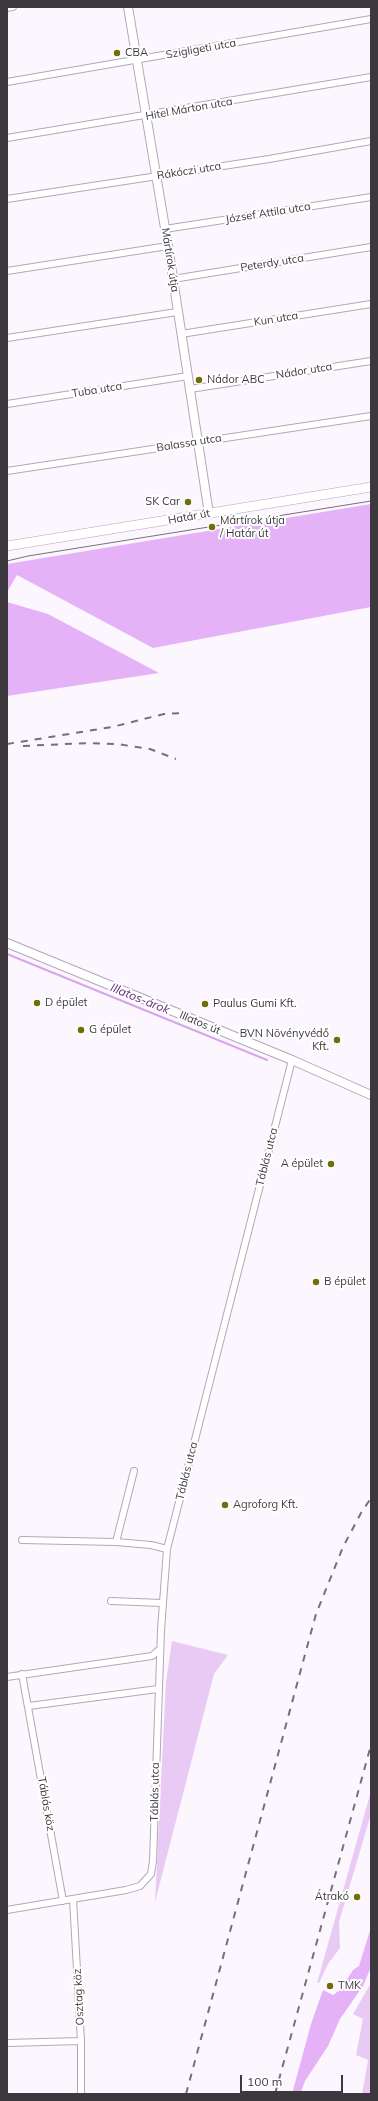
<!DOCTYPE html>
<html>
<head>
<meta charset="utf-8">
<style>
	body { margin:0 }
	#map { position:relative; width:378px; height:2101px; overflow:hidden; background:#fcf7fe; font-family:Mulish,sans-serif }
	canvas { display:block }
	.frame { position:absolute; inset:0; border:8px solid #3d383e; pointer-events:none }
	.scale { position:absolute; left:240px; top:2075px; width:103px; height:18px; box-sizing:border-box; border:2px solid #3d383e; border-top:0; padding-left:5px; font-size:12px; line-height:14px; white-space:nowrap; color:#3d383e; -webkit-text-stroke:3px #fff; paint-order:stroke }
</style>
</head>
<body>
<div id="map">
<canvas width="378" height="2101"></canvas>
<div class="frame"></div>
<div class="scale">100 m</div>
</div>
<script>
const c = document.querySelector('canvas').getContext('2d');
c.lineJoin = 'round';
function fill(path, color) {
  c.fillStyle = color;
  c.fill(path, 'evenodd');
}
function poly(rows) {
  const path = new Path2D();
  for (const r of rows) {
    path.moveTo(r[0], r[1]);
    for (let i = 2; i < r.length; i += 2) path.lineTo(r[i], r[i + 1]);
  }
  return path;
}
function strokePath(path, color, width, dash) {
  c.strokeStyle = color;
  c.lineWidth = width;
  c.lineCap = dash ? 'butt' : 'round';
  c.setLineDash(dash || []);
  c.stroke(path);
}
function label(font, color, halo, rows, align = 'center') {
  c.font = font + ' Mulish,sans-serif';
  c.lineWidth = 4;
  c.setLineDash([]);
  c.textBaseline = 'middle';
  c.strokeStyle = halo;
  c.fillStyle = color;
  for (const [text, x, y, turn = 0] of rows) {
    c.save();
    c.translate(x, y);
    c.rotate((+turn || 0) * Math.PI / 180);
    c.textAlign = isNaN(turn) ? turn : align;
    if (halo) c.strokeText(text, 0, 0);
    c.fillText(text, 0, 0);
    c.restore();
  }
}
const green = poly([
	[172,1641,228,1655,214,1674,155,1902,166,1682],
	[371,1791,371,1814,339,1922,340,1948,328,1964,319,1983,317,1983],
	[371,1983,371,2094,362,2094,368,2060,356,2055,363,2019,353,2014]
]);
const forest = poly([
	[371,504,371,607,153,648,17,575,7,592,7,564],
	[7,602,48,614,159,673,7,696],
	[371,1927,371,1967,363,1986,340,2019,328,2046,305,2081,300,2094,292,2094,311,2024,323,1990,333,1995,340,1990,353,1970,359,1966]
]);
const stream = poly([
	[7,954,267,1060]
]);
const minor = poly([
	[7,8,13,7],
	[7,82,371,19],
	[7,138,371,77],
	[7,199,269,159,371,141],
	[165,229,371,197],
	[7,271,168,246],
	[173,279,371,247],
	[181,334,371,304],
	[7,338,177,312],
	[190,389,371,361],
	[7,404,188,376],
	[7,471,371,416],
	[22,1540,116,1542,151,1545,167,1549],
	[116,1542,134,1471],
	[111,1601,162,1603],
	[22,1674,63,1901],
	[7,1677,152,1656,160,1649],
	[29,1706,158,1689],
	[73,1899,81,2041,81,2094],
	[7,1910,126,1890,140,1886,151,1874,153,1861,161,1630,167,1549,292,1060],
	[7,2043,81,2041]
]);
const tertiary = poly([
	[128,7,168,246,209,514],
	[7,943,292,1060,371,1095]
]);
const secondary = poly([
	[7,546,371,487]
]);
const tram = poly([
	[7,561,28,556,371,501]
]);
const rail = poly([
	[7,744,112,727,164,714,185,713],
	[23,746,89,743,117,744,150,749,176,759],
	[186,2094,316,1614,343,1547,361,1513,371,1498],
	[275,2094,371,1745]
]);
const markers = [
	[117,53,4,"#716d0b"],
	[199,380,4,"#716d0b"],
	[188,502,4,"#716d0b"],
	[212,527,4,"#716d0b"],
	[37,1003,4,"#716d0b"],
	[205,1004,4,"#716d0b"],
	[81,1030,4,"#716d0b"],
	[337,1040,4,"#716d0b"],
	[331,1164,4,"#716d0b"],
	[316,1282,4,"#716d0b"],
	[225,1505,4,"#716d0b"],
	[357,1897,4,"#716d0b"],
	[330,1986,4,"#716d0b"]
];
const streetNames = [
	["Szigligeti utca",201,49,-10],
	["Hitel Márton utca",189,109,-10],
	["Rákóczi utca",189,171,-9],
	["József Attila utca",268,213,-9],
	["Mártírok útja",170,260,81],
	["Peterdy utca",272,263,-9],
	["Kun utca",276,319,-9],
	["Nádor utca",304,371,-9],
	["Tuba utca",97,390,-9],
	["Balassa utca",189,443,-9],
	["Határ út",189,517,-10],
	["Illatos út",200,1023,23],
	["Táblás utca",267,1157,-76],
	["Táblás utca",187,1471,-76],
	["Táblás utca",155,1792,-89],
	["Táblás köz",46,1804,80],
	["Osztag köz",79,1997,-93]
];
const poiNames = [
	["CBA",125,53],
	["Nádor ABC",207,380],
	["SK Car",180,502,"right"],
	["Mártírok útja",220,521],
	["/ Határ út",220,534],
	["D épület",45,1003],
	["Paulus Gumi Kft.",213,1004],
	["G épület",89,1030],
	["BVN Növényvédő",329,1034,"right"],
	["Kft.",329,1047,"right"],
	["A épület",323,1164,"right"],
	["B épület",324,1282],
	["Agroforg Kft.",233,1505],
	["Átrakó",349,1897,"right"],
	["TMK",338,1986]
];
const waterNames = [
	["Illatos-árok",140,999,22]
];
fill(green, '#e9caf5');
fill(forest, '#e5b2f8');
strokePath(stream, '#d7a5ea', 2);
strokePath(minor, '#b3a7b7', 8);
strokePath(tertiary, '#b3a7b7', 10);
strokePath(secondary, '#b3a7b7', 10);
strokePath(minor, '#fff', 6);
strokePath(tertiary, '#fff', 8);
strokePath(secondary, '#fff', 9);
strokePath(tram, '#767177', 1);
strokePath(rail, '#767177', 2, [7, 7]);
for (const [x, y, r, color] of markers) {
  const dot = new Path2D();
  dot.arc(x, y, r, 0, 2 * Math.PI);
  c.fillStyle = color;
  c.fill(dot);
  strokePath(dot, '#fff', 1.5);
}
label('11px', '#3d383e', '#fff', streetNames);
label('11px', '#3d383e', '#fff', poiNames, 'left');
label('italic 12px', '#662a7a', '#fff', waterNames);
</script>
</body>
</html>
